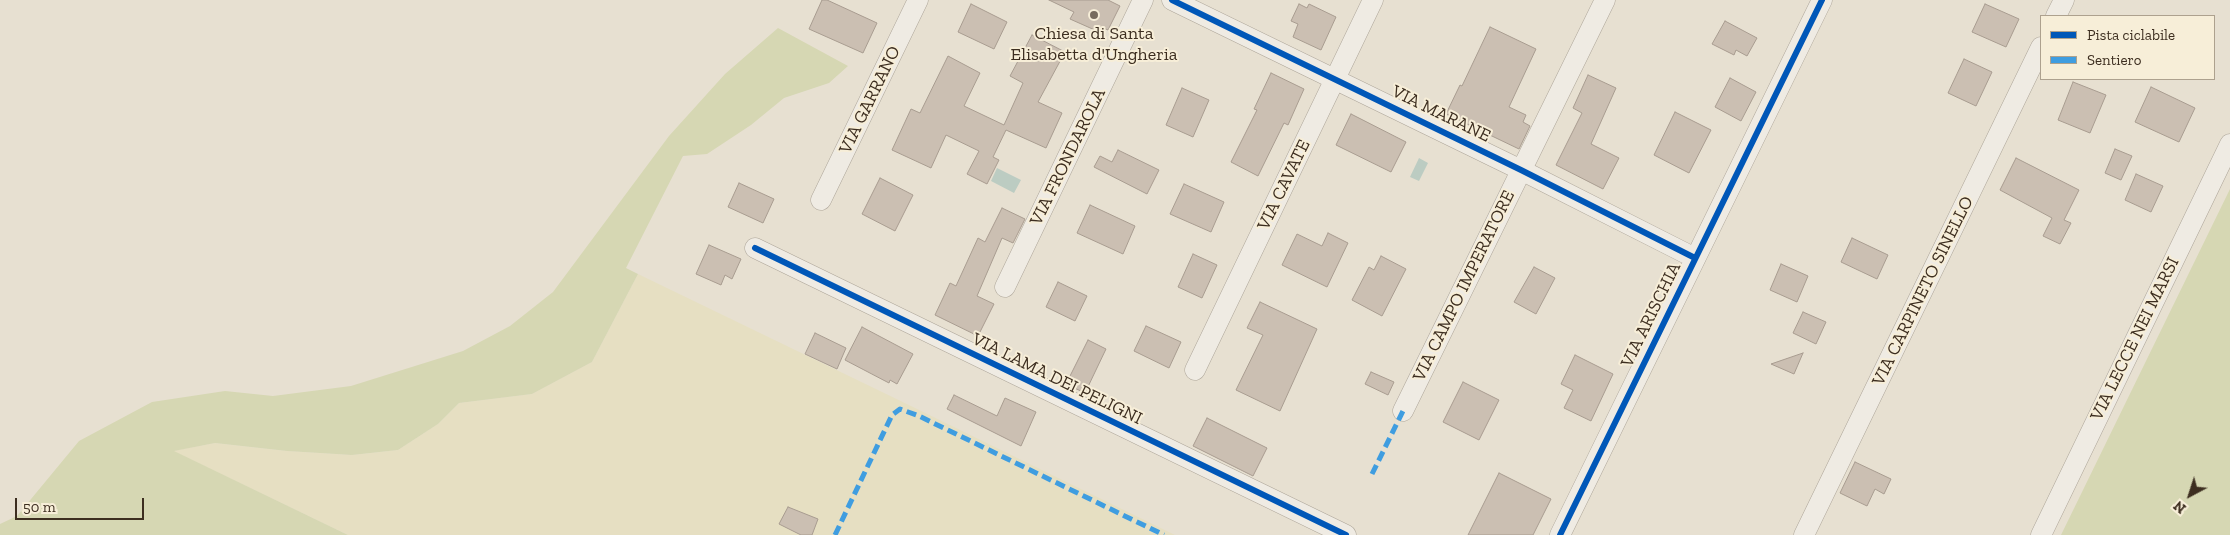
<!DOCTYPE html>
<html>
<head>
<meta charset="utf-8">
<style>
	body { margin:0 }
	#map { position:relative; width:2230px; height:535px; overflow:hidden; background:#e7e0d1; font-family:"Zilla Slab",serif }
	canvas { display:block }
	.legend { position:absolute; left:2040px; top:15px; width:175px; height:65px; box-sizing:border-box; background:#f7eed8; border:1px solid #ada18e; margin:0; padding:6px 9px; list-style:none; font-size:15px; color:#3d2e20 }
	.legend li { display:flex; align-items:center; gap:10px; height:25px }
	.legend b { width:25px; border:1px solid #ada18e }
	.north { position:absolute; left:2165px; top:470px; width:50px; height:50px; -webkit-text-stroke:4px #f7eed8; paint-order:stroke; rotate:220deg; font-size:14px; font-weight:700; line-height:20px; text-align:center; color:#3d2e20 }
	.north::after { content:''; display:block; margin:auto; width:18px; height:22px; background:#3d2e20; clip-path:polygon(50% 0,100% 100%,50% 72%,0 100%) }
	.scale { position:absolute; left:15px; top:498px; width:129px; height:22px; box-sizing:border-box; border:2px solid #3d2e20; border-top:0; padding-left:6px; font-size:15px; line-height:18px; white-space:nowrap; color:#3d2e20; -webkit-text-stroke:4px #f7eed8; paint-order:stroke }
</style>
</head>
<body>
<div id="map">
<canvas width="2230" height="535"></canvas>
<ul class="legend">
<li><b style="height:6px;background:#0057b8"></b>Pista ciclabile</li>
<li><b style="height:6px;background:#3f9de0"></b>Sentiero</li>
</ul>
<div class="north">N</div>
<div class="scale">50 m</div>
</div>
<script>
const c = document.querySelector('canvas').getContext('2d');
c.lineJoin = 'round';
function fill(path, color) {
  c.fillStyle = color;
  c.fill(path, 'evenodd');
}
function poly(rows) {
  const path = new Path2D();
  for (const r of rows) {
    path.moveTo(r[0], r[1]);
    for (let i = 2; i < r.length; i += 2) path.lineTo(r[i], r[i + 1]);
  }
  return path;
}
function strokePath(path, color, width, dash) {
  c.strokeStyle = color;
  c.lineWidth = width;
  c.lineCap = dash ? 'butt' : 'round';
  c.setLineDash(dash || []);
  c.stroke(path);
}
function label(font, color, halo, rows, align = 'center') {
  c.font = font + ' "Zilla Slab",serif';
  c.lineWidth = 4;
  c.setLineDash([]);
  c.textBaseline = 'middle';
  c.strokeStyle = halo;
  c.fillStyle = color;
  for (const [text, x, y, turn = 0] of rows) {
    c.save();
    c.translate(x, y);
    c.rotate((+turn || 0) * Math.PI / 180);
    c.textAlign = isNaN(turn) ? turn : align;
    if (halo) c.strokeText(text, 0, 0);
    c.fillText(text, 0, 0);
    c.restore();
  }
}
const farmland = poly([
	[638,274,911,406,1175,535,348,535,173,451,215,443,287,451,352,455,398,450,438,424,459,403,532,394,592,362]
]);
const green = poly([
	[778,28,848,66,829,83,784,98,751,125,707,154,683,156,626,268,638,274,592,362,532,394,459,403,438,424,398,450,352,455,287,451,215,443,174,451,348,535,0,535,0,524,17,516,79,441,152,402,225,391,273,396,351,386,463,351,510,326,553,292,669,136,725,74],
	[2230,189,2230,535,2061,535]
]);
const water = poly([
	[1419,158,1428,163,1419,181,1410,177],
	[997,168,1021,180,1014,193,991,181]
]);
const building = poly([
	[822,0,827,0,877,23,863,53,809,29,822,0],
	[1049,0,1108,0,1120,6,1108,30,1099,26,1097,31,1070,19,1074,12,1049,0],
	[971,4,1007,22,994,49,958,32,971,4],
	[1299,4,1307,8,1309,4,1336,17,1321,50,1293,37,1298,24,1291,21,1299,4],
	[1985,4,2019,19,2006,47,1972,32,1985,4],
	[1725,21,1757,38,1747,56,1736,50,1734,55,1712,44,1725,21],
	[1490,27,1536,49,1509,107,1526,115,1523,122,1530,126,1519,149,1446,114,1460,85,1462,86,1490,27],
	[1032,35,1065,52,1038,102,1062,113,1046,148,1006,130,993,157,999,160,987,184,967,174,979,151,946,135,931,168,892,150,911,109,920,113,948,56,980,73,964,106,1004,125,1023,83,1010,76,1032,35],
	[1964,59,1992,72,1976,106,1948,93,1964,59],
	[1271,73,1304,89,1288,125,1284,123,1258,176,1231,162,1257,110,1254,109,1271,73],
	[1588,75,1616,88,1591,144,1619,158,1603,189,1556,165,1582,113,1573,108,1588,75],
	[1730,78,1756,92,1741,121,1715,107,1730,78],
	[2073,82,2106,95,2090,133,2058,120,2073,82],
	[2151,87,2195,108,2179,142,2135,122,2151,87],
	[1182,88,1209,100,1193,137,1166,125,1182,88],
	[1675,112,1711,130,1689,173,1654,155,1675,112],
	[1351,114,1406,142,1391,172,1336,145,1351,114],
	[2115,149,2132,156,2121,180,2105,173,2115,149],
	[1118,150,1159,170,1147,194,1094,167,1100,156,1112,162,1118,150],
	[2016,158,2079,190,2064,220,2071,223,2060,244,2043,236,2052,218,2000,190,2016,158],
	[2136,174,2163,186,2151,212,2125,200,2136,174],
	[880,178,913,195,895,231,862,214,880,178],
	[739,183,774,199,763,223,728,207,739,183],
	[1184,184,1224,202,1211,232,1170,214,1184,184],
	[1090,205,1135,226,1123,254,1077,233,1090,205],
	[1002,208,1025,219,1013,243,1002,238,977,296,994,304,978,336,935,315,950,283,956,286,978,238,985,242,1002,208],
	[1328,233,1348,243,1327,287,1282,265,1297,234,1322,246,1328,233],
	[1852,238,1888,255,1877,279,1841,262,1852,238],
	[709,245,741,259,732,279,725,275,721,285,696,274,709,245],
	[1193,254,1217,265,1202,298,1178,287,1193,254],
	[1381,256,1406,269,1382,316,1352,300,1369,267,1374,270,1381,256],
	[1781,264,1808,276,1797,302,1770,290,1781,264],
	[1534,267,1555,278,1536,314,1514,302,1534,267],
	[1058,282,1087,296,1075,321,1046,307,1058,282],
	[1260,302,1317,329,1280,411,1236,390,1263,335,1247,328,1260,302],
	[1803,312,1826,322,1816,344,1793,333,1803,312],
	[1146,326,1181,342,1169,368,1134,351,1146,326],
	[862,327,913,354,897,384,890,380,889,383,845,360,862,327],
	[815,333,846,348,837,369,805,354,815,333],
	[1088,340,1106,349,1085,393,1066,384,1088,340],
	[1803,353,1794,374,1771,364,1803,353],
	[1575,355,1613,374,1591,421,1564,408,1573,390,1561,384,1575,355],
	[1371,372,1394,382,1388,395,1365,384,1371,372],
	[1463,382,1499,400,1479,440,1443,422,1463,382],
	[954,395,997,416,1005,398,1036,412,1021,446,947,409,954,395],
	[1207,418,1267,448,1253,476,1193,446,1207,418],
	[1855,462,1891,479,1884,494,1875,489,1867,506,1840,493,1855,462],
	[1499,473,1551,499,1533,535,1468,535,1499,473],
	[788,507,818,519,812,535,801,535,779,524,788,507]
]);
const minor = poly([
	[1172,0,1521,170,1695,258],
	[2056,16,2064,0],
	[821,200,918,0],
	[755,248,1346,535],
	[1005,287,1143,0],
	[1195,370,1373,0],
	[1403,411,1605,0],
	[1560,535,1822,0],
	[1804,535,2041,47],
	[2041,535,2230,144]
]);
const quiet = poly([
	[1372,474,1403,411],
	[835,535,892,415,900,409,919,416,1164,535]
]);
const cycleway = poly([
	[1172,0,1521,170,1695,258],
	[755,248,1346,535],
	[1560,535,1822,0]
]);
const markers = [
	[1094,15,5,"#786c5e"]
];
const poiNames = [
	["Chiesa di Santa",1094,34],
	["Elisabetta d'Ungheria",1094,55]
];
const streetNames = [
	["VIA GARRANO",870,100,-64],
	["VIA MARANE",1441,114,26],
	["VIA FRONDAROLA",1068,157,-64],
	["VIA CAVATE",1284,185,-64],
	["VIA CAMPO IMPERATORE",1464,286,-64],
	["VIA CARPINETO SINELLO",1923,291,-64],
	["VIA ARISCHIA",1651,315,-64],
	["VIA LECCE NEI MARSI",2135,339,-64],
	["VIA LAMA DEI PELIGNI",1057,379,26]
];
fill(farmland, '#e6dfc2');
fill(green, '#d6d7b3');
fill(water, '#bcccc2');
fill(building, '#cbbfb2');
strokePath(building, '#a89c90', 1);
strokePath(minor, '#ada599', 21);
strokePath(minor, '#efebe3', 20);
strokePath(quiet, '#3f9de0', 5, [10, 5]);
strokePath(cycleway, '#0057b8', 6);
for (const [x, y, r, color] of markers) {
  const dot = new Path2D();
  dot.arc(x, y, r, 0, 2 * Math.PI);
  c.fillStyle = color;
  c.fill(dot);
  strokePath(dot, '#f7eed8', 2);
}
label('18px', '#3d2e20', '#f7eed8', poiNames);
label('18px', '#3d2e20', '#f7eed8', streetNames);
</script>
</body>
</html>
